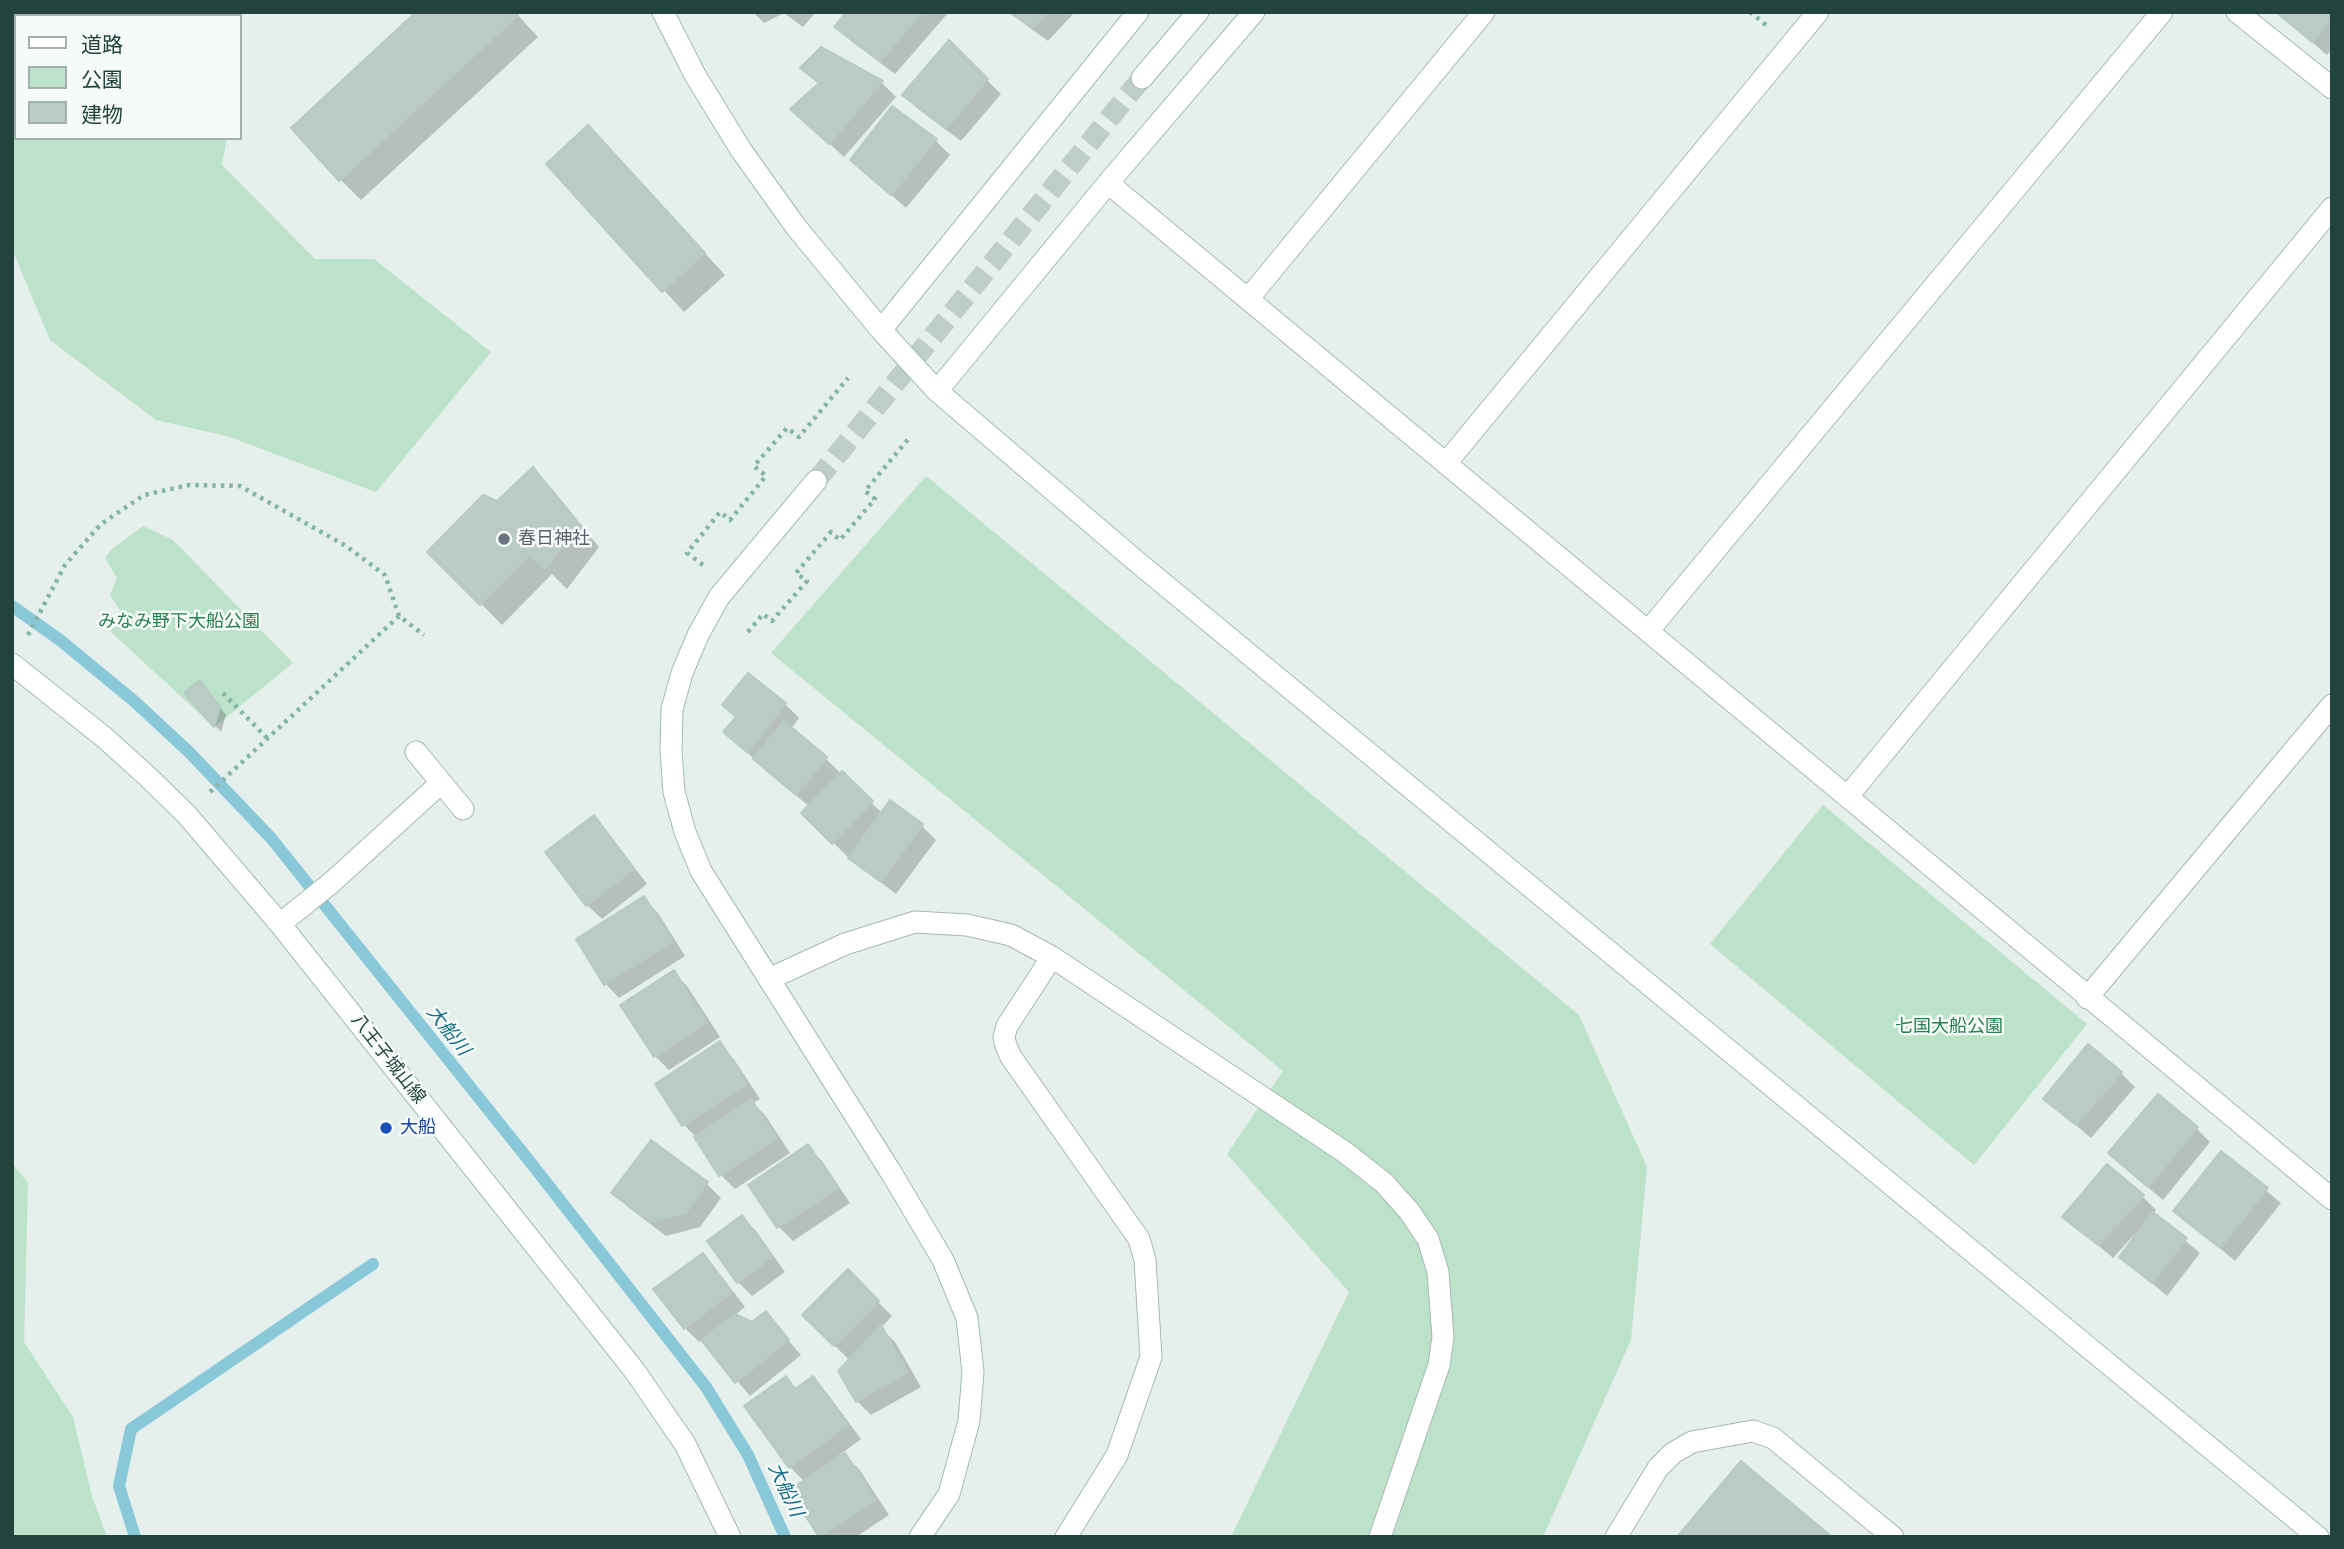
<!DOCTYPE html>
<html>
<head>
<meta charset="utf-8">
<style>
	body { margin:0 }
	#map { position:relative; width:2344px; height:1549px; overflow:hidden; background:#e5efeb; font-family:Manrope,"Noto Sans JP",sans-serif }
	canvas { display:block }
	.frame { position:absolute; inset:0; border:14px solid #22443d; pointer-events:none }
	.legend { position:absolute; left:14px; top:14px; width:228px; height:126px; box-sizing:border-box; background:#f6fbf9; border:2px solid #a1b2ae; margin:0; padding:9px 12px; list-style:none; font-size:21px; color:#22443d }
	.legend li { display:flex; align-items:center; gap:14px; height:35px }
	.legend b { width:35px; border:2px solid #a1b2ae }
</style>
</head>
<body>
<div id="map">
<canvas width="2344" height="1549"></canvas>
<div class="frame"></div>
<ul class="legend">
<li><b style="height:9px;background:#fff"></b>道路</li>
<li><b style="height:19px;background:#bce2c9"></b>公園</li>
<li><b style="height:19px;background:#bacbc5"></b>建物</li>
</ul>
</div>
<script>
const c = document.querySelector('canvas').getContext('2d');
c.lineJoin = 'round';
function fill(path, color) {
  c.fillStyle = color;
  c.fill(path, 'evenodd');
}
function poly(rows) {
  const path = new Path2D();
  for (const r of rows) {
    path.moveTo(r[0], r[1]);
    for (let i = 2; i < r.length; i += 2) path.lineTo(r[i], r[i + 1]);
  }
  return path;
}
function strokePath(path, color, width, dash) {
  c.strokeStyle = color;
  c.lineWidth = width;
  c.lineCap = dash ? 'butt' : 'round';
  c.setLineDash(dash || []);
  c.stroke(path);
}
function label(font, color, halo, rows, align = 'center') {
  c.font = font + ' Manrope,"Noto Sans JP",sans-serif';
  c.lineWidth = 5;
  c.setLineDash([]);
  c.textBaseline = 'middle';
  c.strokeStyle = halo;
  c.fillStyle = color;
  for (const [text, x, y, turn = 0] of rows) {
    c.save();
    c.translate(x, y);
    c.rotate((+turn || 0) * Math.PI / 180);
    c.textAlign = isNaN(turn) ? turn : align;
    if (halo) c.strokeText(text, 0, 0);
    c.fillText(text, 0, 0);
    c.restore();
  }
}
const green = poly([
	[12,12,214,12,217,16,16,16,16,138,227,138,222,165,315,259,374,259,491,352,376,492,227,436,156,420,50,340,12,249],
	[926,476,1579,1015,1647,1167,1631,1340,1543,1537,1231,1537,1349,1292,1227,1154,1283,1071,771,653],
	[143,526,173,540,293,663,214,727,110,631,125,618,110,595,117,578,105,558,112,549],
	[1823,805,2087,1024,1974,1165,1710,944],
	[12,1163,28,1183,24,1342,73,1417,92,1496,107,1537,12,1537]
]);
const shadow = poly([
	[515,12,538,37,361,200,340,179],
	[753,12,816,12,803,27,784,13,764,23],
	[848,12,948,13,895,74,851,41,837,27],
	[1008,12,1075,12,1048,41],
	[2277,12,2332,12,2332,49,2327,55],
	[949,43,1001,94,961,141,918,109,904,95],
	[821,49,882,83,896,97,844,157,807,123,820,84,802,68],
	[893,109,936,141,950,155,906,208,852,160],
	[588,127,725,275,684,312,548,164],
	[533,470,554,491,599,547,567,589,552,574,502,625,430,552,498,503],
	[206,689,226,715,221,732,187,693],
	[785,704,799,718,791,729,826,759,882,813,890,802,922,826,936,840,896,894,847,856,803,813,810,807,769,773,725,732],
	[593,817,607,831,647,884,602,919,587,905,547,852],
	[644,899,658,913,685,956,619,998,605,983],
	[673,972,687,986,720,1037,669,1070,655,1056],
	[719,1044,733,1058,760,1099,753,1103,765,1115,790,1153,735,1189,721,1175,697,1138,684,1125,657,1084],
	[2121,1073,2135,1087,2091,1138,2045,1099],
	[2196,1128,2210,1142,2163,1200,2124,1167],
	[651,1143,707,1184,721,1198,700,1227,666,1236,628,1207,614,1193],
	[808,1147,822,1161,850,1203,793,1241,779,1227,751,1185],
	[2221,1153,2281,1203,2235,1261,2175,1210],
	[2142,1196,2156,1210,2153,1214,2200,1253,2167,1296,2121,1256,2135,1238,2133,1236,2113,1258,2065,1217],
	[742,1217,756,1231,785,1272,752,1296,738,1282],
	[702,1255,716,1269,745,1307,734,1316,752,1324,765,1313,801,1355,750,1396,702,1339,699,1342,685,1328],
	[848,1272,892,1316,881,1328,895,1342,921,1387,871,1415,857,1401,850,1361,805,1315],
	[786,1378,797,1390,813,1379,827,1393,861,1439,837,1457,838,1460,845,1455,859,1469,889,1515,856,1537,821,1537,791,1491,805,1482,790,1467]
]);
const stream = poly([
	[12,606,60,640,134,701,189,752,271,838,531,1163,706,1387,748,1455,785,1537],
	[135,1537,119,1486,131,1429,373,1264]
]);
const building = poly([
	[416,12,516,12,518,15,339,181,291,128,416,12],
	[846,12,922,12,880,61,834,27,846,12],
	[1011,12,1048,12,1033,28,1011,12],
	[2276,12,2332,12,2332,18,2312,42,2276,12],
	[949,40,988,79,946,129,902,95,949,40],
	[821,47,883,81,829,144,790,109,819,83,800,68,821,47],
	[892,106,937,139,891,195,850,160,892,106],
	[588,125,705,253,662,292,546,164,588,125],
	[533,467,579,525,545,569,530,554,480,605,427,552,483,495,497,501,533,467],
	[748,673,786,703,748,753,723,732,736,717,722,705,748,673],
	[200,680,220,707,214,727,184,693,200,680],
	[784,721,827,757,796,795,753,759,784,721],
	[842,771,873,801,832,844,801,813,842,771],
	[890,800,923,824,881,882,848,858,890,800],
	[594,815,634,869,586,906,545,852,594,815],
	[644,896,673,941,604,985,576,939,644,896],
	[674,970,707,1023,654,1057,620,1005,674,970],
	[720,1041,747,1084,682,1126,655,1084,720,1041],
	[2088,1044,2122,1072,2076,1125,2043,1099,2088,1044],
	[2158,1094,2198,1127,2148,1187,2108,1153,2158,1094],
	[751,1099,777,1138,719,1176,694,1137,751,1099],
	[651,1140,708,1182,686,1213,651,1222,611,1193,651,1140],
	[808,1144,838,1188,777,1228,748,1185,808,1144],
	[2221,1151,2268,1188,2220,1248,2173,1211,2221,1151],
	[2107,1164,2144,1195,2098,1245,2062,1217,2107,1164],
	[2153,1212,2187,1238,2152,1283,2119,1257,2153,1212],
	[742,1215,772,1257,737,1283,707,1241,742,1215],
	[703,1253,732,1292,684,1329,653,1289,703,1253],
	[848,1269,879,1301,834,1346,802,1315,848,1269],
	[766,1311,789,1340,735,1383,701,1340,735,1314,752,1322,766,1311],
	[881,1325,908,1372,856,1402,838,1371,881,1325],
	[786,1376,795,1389,813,1376,848,1425,789,1468,744,1406,786,1376],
	[845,1453,876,1500,819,1537,789,1490,845,1453],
	[1741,1461,1832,1537,1677,1537,1741,1461]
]);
const secondaryTunnel = poly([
	[816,481,1142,78]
]);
const path = poly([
	[1750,12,1766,25],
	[703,565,687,553,720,512,730,520,766,476,754,466,787,428,799,437,848,378],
	[748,632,763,614,772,621,807,581,796,573,831,532,840,540,875,499,865,491,910,437],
	[28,635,65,565,101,524,144,495,189,485,240,486,346,546,385,575,399,616,424,635],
	[223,693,267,738],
	[210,792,399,616]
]);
const lane = poly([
	[416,752,463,809],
	[331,883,441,783]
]);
const street = poly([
	[2237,12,2332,88],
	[1108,183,2332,1199],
	[1248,299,1484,12],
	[1447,462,1818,12],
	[1649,630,2162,12],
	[1848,796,2332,208],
	[280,924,331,883],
	[1052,957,1007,1026,1004,1037,1006,1046,1011,1057,1139,1239,1145,1260,1151,1357,1117,1455,1066,1537],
	[769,979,845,944,915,922,967,925,1011,935,1052,957,1346,1153,1384,1183,1409,1211,1428,1239,1438,1272,1443,1337,1439,1365,1380,1537],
	[2087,998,2332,705],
	[1616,1537,1658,1468,1673,1453,1692,1442,1753,1431,1773,1438,1893,1537]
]);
const secondary = poly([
	[663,12,695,75,741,150,796,227,881,330,937,391,1136,561,2318,1537],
	[1142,78,1198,12],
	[881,330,1138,12],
	[937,391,1108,183,1254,12],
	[816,481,719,597,698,635,682,673,672,709,671,751,674,792,685,832,701,871,892,1174,943,1260,967,1318,973,1372,969,1421,949,1494,920,1537],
	[12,664,105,738,147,776,187,815,280,924,634,1370,685,1444,730,1537]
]);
const markers = [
	[504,539,7,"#6b7280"],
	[386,1128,7,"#1a4fb4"]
];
const worshipNames = [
	["春日神社",518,539]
];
const parkNames = [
	["みなみ野下大船公園",179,622],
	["七国大船公園",1949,1027]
];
const streetNames = [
	["八王子城山線",388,1059,52]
];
const transitNames = [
	["大船",400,1128]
];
const waterNames = [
	["大船川",448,1031,52],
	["大船川",785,1490,65]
];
fill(green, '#bce2c9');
fill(shadow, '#0003');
strokePath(stream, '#89c8d9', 12);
fill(building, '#bacbc5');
strokePath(building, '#b7cac3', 2);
strokePath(secondaryTunnel, '#becdc8', 21, [21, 10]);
strokePath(lane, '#a7b8b3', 23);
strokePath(street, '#a7b8b3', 23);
strokePath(secondary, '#a2bcb5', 23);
strokePath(path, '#83b6a9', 4.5, [3.5, 5]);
strokePath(lane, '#fff', 21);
strokePath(street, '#fff', 21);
strokePath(secondary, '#fff', 21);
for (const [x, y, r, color] of markers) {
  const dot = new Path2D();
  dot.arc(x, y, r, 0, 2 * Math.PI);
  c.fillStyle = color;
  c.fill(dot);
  strokePath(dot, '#f6fbf9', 2.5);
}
label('18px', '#5b616d', '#f6fbf9', worshipNames, 'left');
label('18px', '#287f4f', '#f6fbf9', parkNames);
label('18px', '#22443d', '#f6fbf9', streetNames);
label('18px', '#164399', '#f6fbf9', transitNames, 'left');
label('italic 19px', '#156d86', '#f6fbf9', waterNames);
</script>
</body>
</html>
